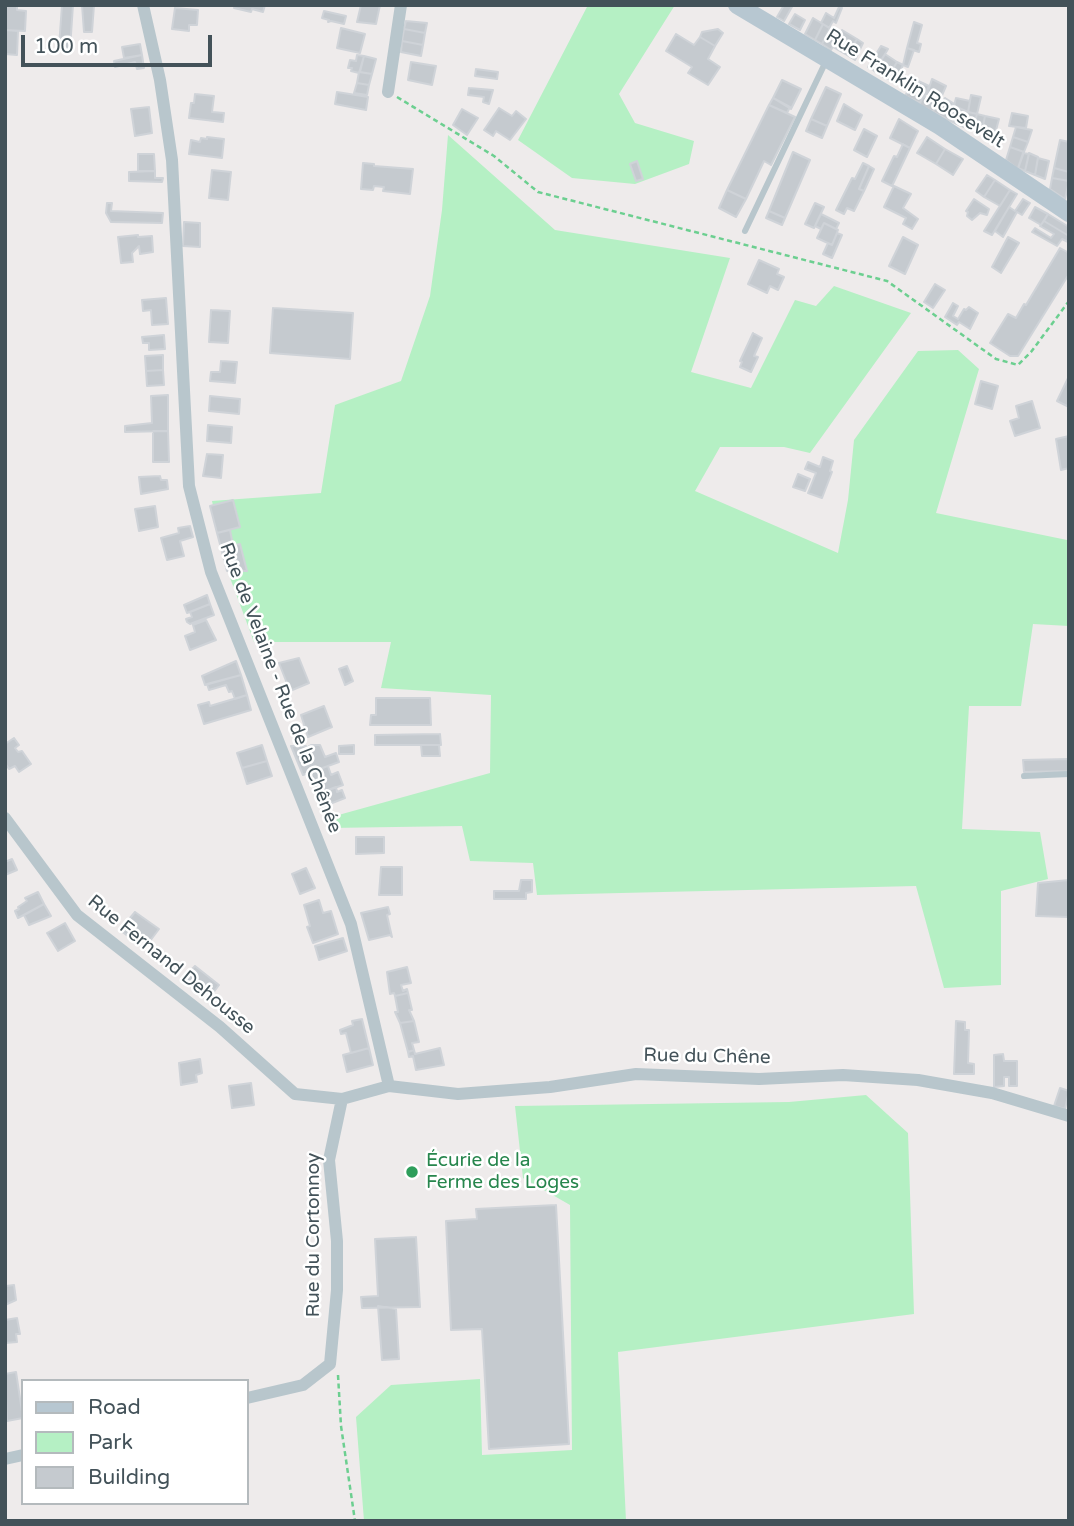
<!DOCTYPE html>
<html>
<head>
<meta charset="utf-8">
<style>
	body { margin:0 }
	#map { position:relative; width:1074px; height:1526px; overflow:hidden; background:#eeebeb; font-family:"Varela Round",sans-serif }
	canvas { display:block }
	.frame { position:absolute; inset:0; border:7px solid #435259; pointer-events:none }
	.legend { position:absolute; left:21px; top:1379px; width:228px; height:126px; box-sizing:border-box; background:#fff; border:2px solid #b4babd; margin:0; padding:9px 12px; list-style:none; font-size:21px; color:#435259 }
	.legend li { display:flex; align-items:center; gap:14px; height:35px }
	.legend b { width:35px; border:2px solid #b4babd }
	.scale { position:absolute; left:21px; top:35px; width:191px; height:32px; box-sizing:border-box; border:4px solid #435259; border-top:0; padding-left:9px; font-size:21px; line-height:24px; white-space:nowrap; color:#435259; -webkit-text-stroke:5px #fff; paint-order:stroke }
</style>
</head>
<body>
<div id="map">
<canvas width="1074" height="1526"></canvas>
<div class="frame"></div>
<ul class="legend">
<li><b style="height:9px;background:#b7c7d1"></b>Road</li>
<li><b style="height:19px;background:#b5f0c4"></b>Park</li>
<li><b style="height:19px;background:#c5cacf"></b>Building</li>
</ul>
<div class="scale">100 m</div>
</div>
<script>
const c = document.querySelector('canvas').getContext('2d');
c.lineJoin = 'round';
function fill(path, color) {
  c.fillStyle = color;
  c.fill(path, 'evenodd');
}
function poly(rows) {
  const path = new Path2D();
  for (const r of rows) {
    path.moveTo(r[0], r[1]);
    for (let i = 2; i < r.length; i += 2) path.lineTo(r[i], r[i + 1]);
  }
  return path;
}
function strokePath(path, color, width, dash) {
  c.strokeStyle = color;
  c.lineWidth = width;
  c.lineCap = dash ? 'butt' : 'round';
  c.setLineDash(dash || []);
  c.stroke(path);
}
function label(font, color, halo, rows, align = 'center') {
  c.font = font + ' "Varela Round",sans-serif';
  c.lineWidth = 5;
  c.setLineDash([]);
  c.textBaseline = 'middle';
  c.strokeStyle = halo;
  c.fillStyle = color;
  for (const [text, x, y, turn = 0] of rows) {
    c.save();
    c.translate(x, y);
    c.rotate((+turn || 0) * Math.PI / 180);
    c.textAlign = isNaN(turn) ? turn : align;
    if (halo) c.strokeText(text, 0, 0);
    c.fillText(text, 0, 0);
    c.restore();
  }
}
const green = poly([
	[588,5,675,5,619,94,635,123,694,141,689,164,635,184,572,178,518,140],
	[448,135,555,230,730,258,691,372,751,388,795,300,816,306,834,286,911,313,810,453,784,447,720,447,695,491,838,553,848,500,854,440,918,351,958,350,979,369,936,513,1067,540,1069,559,1069,626,1033,624,1021,706,969,706,962,829,1040,832,1048,879,1001,891,1001,985,944,988,916,886,537,895,533,863,470,861,462,826,329,828,324,819,490,773,491,695,381,688,391,642,254,642,226,567,212,501,321,493,335,405,401,381,430,296,442,210],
	[866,1095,908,1133,914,1314,618,1352,626,1521,364,1521,356,1417,391,1385,480,1379,482,1455,572,1450,570,1205,523,1178,515,1106,789,1102]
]);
const building = poly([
	[5,5,17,5,17,10,26,11,25,31,5,30,5,5],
	[62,5,73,5,70,49,59,47,62,5],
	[82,5,94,5,92,32,84,32,82,5],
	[235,5,265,5,263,12,252,9,251,12,234,8,235,5],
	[361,5,380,5,376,24,357,22,361,5],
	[784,5,793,5,784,21,777,17,784,5],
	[839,7,842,8,836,23,833,21,829,28,821,23,826,13,834,18,839,7],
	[175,8,198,10,197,25,189,25,189,31,172,29,175,8],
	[324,11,346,16,344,24,331,21,328,22,329,20,322,18,324,11],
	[795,14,805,20,800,30,789,24,795,14],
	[813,18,823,24,815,40,805,34,813,18],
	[406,21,427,23,425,33,404,29,406,21],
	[914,22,922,25,917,43,921,44,919,52,907,48,914,22],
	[823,24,830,28,822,44,815,40,823,24],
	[341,28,365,34,360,53,337,48,341,28],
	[830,28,840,34,831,50,822,44,830,28],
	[404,29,425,33,423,45,402,41,404,29],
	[718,29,723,33,715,46,700,37,702,32,718,29],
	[5,30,18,31,17,55,5,54,5,30],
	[842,30,857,39,847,55,833,47,842,30],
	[676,34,694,45,700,37,715,46,708,59,720,67,708,85,688,73,692,67,666,51,676,34],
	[857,39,863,43,855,60,847,55,857,39],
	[402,41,423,45,421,56,401,52,402,41],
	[140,44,142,55,124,58,122,47,140,44],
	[881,46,888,49,875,71,868,67,881,46],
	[907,48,914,50,908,67,903,65,907,48],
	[885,54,897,62,887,79,874,71,885,54],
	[142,55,144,68,137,69,135,62,115,67,114,61,142,55],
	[357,55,364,56,359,73,351,71,352,68,348,68,350,60,356,61,357,55],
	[364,56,376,59,372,74,360,72,364,56],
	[411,62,436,66,432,85,408,80,411,62],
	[897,62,903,65,895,83,887,78,897,62],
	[476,69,498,72,497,79,475,76,476,69],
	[359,72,372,74,369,85,357,83,359,72],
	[914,79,929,86,925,95,910,87,914,79],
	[932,79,946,86,940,100,927,94,932,79],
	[782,80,801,89,791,109,773,98,782,80],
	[357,83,369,85,367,95,354,93,357,83],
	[826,87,841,94,827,126,811,119,826,87],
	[910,87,924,95,920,103,905,96,910,87],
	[469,88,493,90,489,104,483,102,484,97,468,95,469,88],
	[337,92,368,97,366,110,335,104,337,92],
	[195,94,214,96,212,112,224,113,223,122,189,118,191,103,194,103,195,94],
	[971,95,981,97,977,114,968,112,971,95],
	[923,96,936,103,933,112,919,105,923,96],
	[773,98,790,107,787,113,769,105,773,98],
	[945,98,953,103,948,120,933,112,937,101,942,105,945,98],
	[956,98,970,101,968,112,954,106,956,98],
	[844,104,862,115,855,130,837,121,844,104],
	[769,105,795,117,771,165,764,161,746,199,727,190,769,105],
	[952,105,968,112,964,127,948,120,952,105],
	[149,107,152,133,135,136,131,109,149,107],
	[499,108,512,116,516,111,526,119,510,140,496,131,493,136,484,130,499,108],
	[462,109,478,118,467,135,453,125,462,109],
	[968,112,977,114,973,129,964,127,968,112],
	[1012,113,1028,116,1026,128,1009,126,1012,113],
	[977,114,985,116,982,131,973,129,977,114],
	[985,116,999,119,995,134,982,131,985,116],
	[811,119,827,126,822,138,806,131,811,119],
	[899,119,918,131,910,148,890,138,899,119],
	[1016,127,1032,130,1028,142,1013,137,1016,127],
	[864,129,877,136,867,157,854,150,864,129],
	[207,137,224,139,222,158,189,154,191,140,200,142,201,138,207,139,207,137],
	[927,137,945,149,936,164,917,153,927,137],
	[1013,137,1028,142,1024,152,1010,147,1013,137],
	[1060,140,1069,142,1069,172,1054,168,1060,140],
	[903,144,910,148,892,186,882,181,894,156,897,157,903,144],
	[1010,147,1024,152,1018,169,1006,160,1010,147],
	[945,149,963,159,953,175,936,164,945,149],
	[793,152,810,160,785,218,769,211,793,152],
	[1023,153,1029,154,1025,171,1018,168,1023,153],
	[1029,153,1038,157,1035,175,1025,171,1029,153],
	[138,154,154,154,155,171,138,171,138,154],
	[1038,158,1049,161,1045,179,1035,175,1038,158],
	[637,161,643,179,636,181,630,164,637,161],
	[363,163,374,164,374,166,413,169,410,194,383,191,384,187,374,186,373,190,361,189,363,163],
	[863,163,869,166,859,189,864,191,854,211,847,208,844,214,836,210,852,178,855,179,863,163],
	[869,166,874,169,864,191,859,189,869,166],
	[1054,168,1069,172,1069,181,1052,178,1054,168],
	[212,170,231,172,228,200,209,198,212,170],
	[155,171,155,178,163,178,162,182,129,181,129,172,155,171],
	[987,175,995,180,984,197,976,191,987,175],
	[1052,178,1069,181,1065,199,1050,189,1052,178],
	[995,180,1010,190,1000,206,984,197,995,180],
	[894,186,911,194,903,208,918,219,912,229,903,224,906,218,884,207,894,186],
	[727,190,746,199,736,217,719,208,727,190],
	[1010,190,1017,194,992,235,984,231,1010,190],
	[974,199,989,209,987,215,980,213,972,220,967,216,968,212,966,211,974,199],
	[1023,199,1030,203,1022,215,1017,212,1003,237,995,231,1009,207,1015,211,1023,199],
	[107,203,112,203,111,211,163,213,162,223,111,222,106,213,107,203],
	[815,203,824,207,814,228,805,224,815,203],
	[1035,207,1048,214,1041,225,1029,218,1035,207],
	[769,211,785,218,782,225,766,218,769,211],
	[821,214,839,223,836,229,824,223,821,229,815,226,821,214],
	[1048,214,1069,227,1069,236,1044,221,1048,214],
	[1044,221,1069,236,1068,242,1062,239,1057,246,1032,232,1035,228,1051,238,1054,234,1040,226,1044,221],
	[184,222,200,223,200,247,183,246,184,222],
	[824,223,838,230,832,245,817,238,824,223],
	[837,233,842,235,832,258,823,254,828,243,832,245,837,233],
	[138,235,138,237,152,236,153,252,140,254,139,246,132,253,133,262,121,263,118,237,138,235],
	[903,237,918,245,905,274,889,266,903,237],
	[1008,237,1019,243,1001,273,992,267,1008,237],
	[1060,248,1069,253,1069,274,1018,356,1010,356,990,343,1008,314,1016,318,1024,304,1026,305,1060,248],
	[759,260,779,269,777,274,784,277,778,290,770,286,767,293,748,284,759,260],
	[935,284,945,290,933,308,924,302,935,284],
	[166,298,168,324,152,325,151,310,143,311,142,300,166,298],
	[953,303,958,306,953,316,958,319,964,309,966,310,969,307,978,313,970,329,959,322,957,325,945,317,953,303],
	[273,308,353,313,350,359,270,353,273,308],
	[211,310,230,311,228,343,209,342,211,310],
	[753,333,762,338,754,356,758,357,751,372,740,367,742,362,740,361,753,333],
	[164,335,165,349,149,350,149,343,143,343,142,337,164,335],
	[163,355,163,370,146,371,145,356,163,355],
	[221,361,237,362,235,383,210,381,211,372,220,372,221,361],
	[163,370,164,385,147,386,146,371,163,370],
	[1069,376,1069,407,1057,401,1069,376],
	[981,381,998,386,992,409,975,404,981,381],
	[168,395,168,431,125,432,125,426,152,423,151,396,168,395],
	[210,396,240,399,239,414,209,411,210,396],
	[1032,401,1040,428,1015,436,1010,421,1019,418,1016,406,1032,401],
	[208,425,232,427,231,443,207,441,208,425],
	[153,431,168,431,169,462,153,462,153,431],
	[1069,436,1069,468,1061,470,1056,439,1069,436],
	[207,454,223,455,221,478,203,476,207,454],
	[823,457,833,461,830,471,832,472,822,498,808,493,816,473,805,469,808,462,820,467,823,457],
	[798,474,810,479,805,491,793,487,798,474],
	[160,476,161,480,167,480,168,489,141,494,139,477,160,476],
	[233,500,240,527,217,533,210,506,233,500],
	[155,506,158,527,139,531,135,509,155,506],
	[190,526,193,537,180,541,184,556,167,560,161,538,179,533,178,528,190,526],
	[230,530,233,545,221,548,217,533,230,530],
	[240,544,247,571,227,571,221,548,240,544],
	[207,595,210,604,187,613,184,605,207,595],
	[210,604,214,615,190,624,187,622,186,619,192,617,190,612,210,604],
	[206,620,216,640,190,650,185,636,195,632,193,625,206,620],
	[299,658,309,683,290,691,279,663,299,658],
	[236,661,241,675,205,685,202,676,236,661],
	[347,666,353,681,345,685,339,669,347,666],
	[241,675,247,695,235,699,232,691,229,692,226,685,209,690,207,684,241,675],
	[247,695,251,710,204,724,198,705,209,702,210,706,247,695],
	[376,698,430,698,431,725,370,725,371,715,376,715,376,698],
	[324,706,332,727,308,737,301,715,324,706],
	[440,734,441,745,375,745,375,735,440,734],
	[14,738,19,745,15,748,18,752,22,751,31,764,19,772,15,766,9,769,5,763,5,744,14,738],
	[262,745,267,761,242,768,237,753,262,745],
	[311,745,320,745,325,757,336,753,339,762,303,775,291,746,306,746,306,748,311,745],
	[354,745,354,754,339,754,339,746,354,745],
	[421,745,439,745,440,756,422,756,421,745],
	[1069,759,1069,771,1024,772,1023,760,1069,759],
	[267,761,272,776,247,784,242,768,267,761],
	[328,766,331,775,338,772,343,785,317,794,309,773,328,766],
	[336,787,337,792,342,790,345,798,322,807,317,794,336,787],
	[356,837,384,837,384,853,356,854,356,837],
	[12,859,17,870,5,875,5,862,12,859],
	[381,867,402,867,402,895,379,895,381,867],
	[306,868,315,888,300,894,292,874,306,868],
	[521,880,532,880,532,892,526,893,526,899,494,899,494,891,519,891,521,880],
	[1069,880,1069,919,1068,917,1036,916,1038,883,1069,880],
	[38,892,44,904,18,918,15,911,19,909,18,907,27,901,25,898,38,892],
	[319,900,323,913,331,911,338,934,313,943,307,927,310,926,304,905,319,900],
	[44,904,51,916,29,925,24,915,44,904],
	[388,907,390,914,387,915,392,937,390,935,369,940,361,913,388,907],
	[135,912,159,929,147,945,134,934,129,937,120,930,135,912],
	[65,923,75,941,58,951,47,933,65,923],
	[343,938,347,951,319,960,315,946,343,938],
	[195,966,219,985,210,997,192,983,190,986,182,979,195,966],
	[407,967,411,983,401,985,403,991,407,989,408,993,395,996,394,993,390,994,387,972,407,967],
	[408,993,412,1010,409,1010,414,1021,400,1023,395,1012,398,1012,395,996,408,993],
	[362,1019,369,1048,351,1053,346,1033,341,1034,340,1030,353,1025,352,1021,362,1019],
	[414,1021,419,1042,412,1043,414,1050,408,1052,400,1023,414,1021],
	[956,1021,965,1022,965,1030,969,1030,968,1063,974,1064,974,1074,954,1074,956,1021],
	[369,1048,373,1065,347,1072,343,1055,369,1048],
	[440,1048,444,1065,416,1070,413,1056,409,1057,408,1052,414,1050,415,1054,440,1048],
	[1003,1054,1004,1061,1017,1061,1017,1086,1009,1086,1009,1077,1004,1077,1004,1086,994,1087,994,1055,1003,1054],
	[200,1059,202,1073,196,1075,197,1082,181,1085,179,1063,200,1059],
	[251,1083,254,1105,232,1108,229,1086,251,1083],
	[1060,1088,1069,1091,1065,1109,1054,1106,1060,1088],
	[556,1205,569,1444,489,1449,482,1329,451,1330,446,1221,477,1219,476,1209,556,1205],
	[416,1237,420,1307,362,1308,361,1297,378,1296,375,1239,416,1237],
	[5,1282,6,1286,14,1285,16,1300,5,1305,5,1282],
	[378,1306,396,1309,399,1359,382,1360,378,1306],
	[17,1318,20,1334,16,1334,17,1342,5,1343,5,1320,17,1318],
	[16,1372,23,1418,7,1421,5,1374,16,1372]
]);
const path = poly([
	[397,97,494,156,538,192,887,281,996,359,1018,365,1031,352,1069,301],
	[338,1375,341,1426,355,1521]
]);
const service = poly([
	[745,231,827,59],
	[1024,776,1069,774]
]);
const minor = poly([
	[143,5,160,80,172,160,189,486,211,572,351,924,389,1086],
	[388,92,401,5],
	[5,818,77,915,220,1027,295,1094,342,1099,389,1086,458,1094,550,1087,636,1074,759,1079,843,1075,918,1080,992,1093,1069,1116],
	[247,1398,303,1385,330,1364,337,1290,337,1241,329,1160,342,1099],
	[5,1459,23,1455]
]);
const secondary = poly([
	[737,5,940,126,1069,213]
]);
const markers = [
	[412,1172,7,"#2e9e5b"]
];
const streetNames = [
	["Rue Franklin Roosevelt",915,89,32],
	["Rue de Velaine - Rue de la Chênée",280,688,69],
	["Rue Fernand Dehousse",171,965,39],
	["Rue du Chêne",707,1057,1],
	["Rue du Cortonnoy",314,1235,-90]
];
const leisureNames = [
	["Écurie de la",426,1161],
	["Ferme des Loges",426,1183]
];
fill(green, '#b5f0c4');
fill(building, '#c5cacf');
strokePath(building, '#cfd3d8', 2);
strokePath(path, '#6ccf90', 2.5, [5, 3.5]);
strokePath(service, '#b8c6cc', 6);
strokePath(minor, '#b8c6cc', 12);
strokePath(secondary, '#b7c7d1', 18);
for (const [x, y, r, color] of markers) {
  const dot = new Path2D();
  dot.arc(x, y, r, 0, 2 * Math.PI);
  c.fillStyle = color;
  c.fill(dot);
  strokePath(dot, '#fff', 2.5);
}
label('19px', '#435259', '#fff', streetNames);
label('19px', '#27864d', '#fff', leisureNames, 'left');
</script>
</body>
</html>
